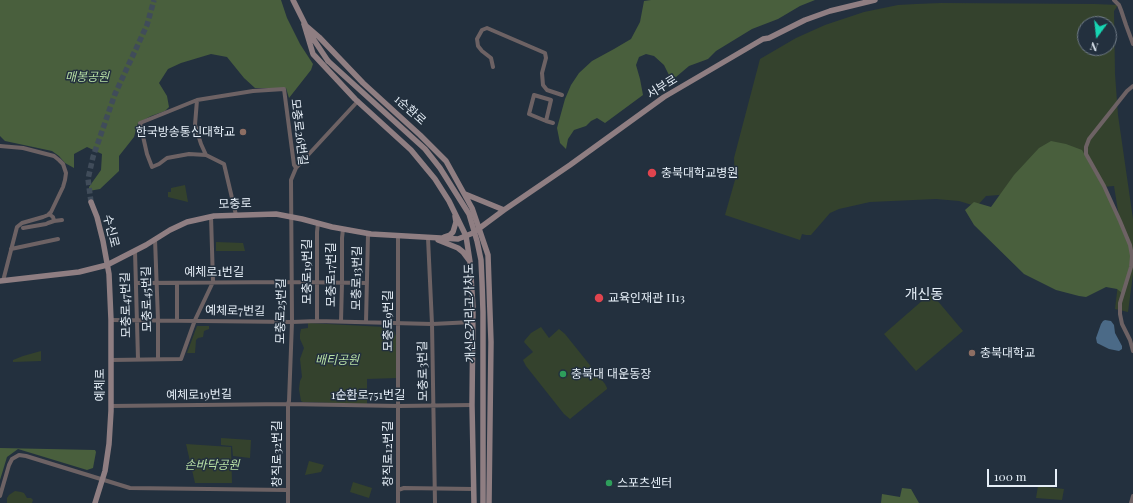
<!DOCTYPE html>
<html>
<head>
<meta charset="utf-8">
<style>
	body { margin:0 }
	#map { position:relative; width:1133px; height:503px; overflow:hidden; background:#23303e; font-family:"Playfair Display",serif }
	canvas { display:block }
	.north { position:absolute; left:1077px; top:16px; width:40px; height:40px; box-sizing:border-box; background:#23303e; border:1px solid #717c88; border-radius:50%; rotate:195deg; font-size:11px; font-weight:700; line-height:16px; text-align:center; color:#e5eef7 }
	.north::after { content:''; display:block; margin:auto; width:14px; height:18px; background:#17d5b3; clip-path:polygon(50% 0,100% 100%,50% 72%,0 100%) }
	.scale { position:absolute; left:987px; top:469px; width:70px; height:18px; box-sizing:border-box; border:2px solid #e5eef7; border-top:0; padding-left:5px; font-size:12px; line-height:14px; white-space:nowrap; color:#e5eef7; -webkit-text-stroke:3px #23303e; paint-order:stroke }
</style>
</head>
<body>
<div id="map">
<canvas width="1133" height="503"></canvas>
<div class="north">N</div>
<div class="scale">100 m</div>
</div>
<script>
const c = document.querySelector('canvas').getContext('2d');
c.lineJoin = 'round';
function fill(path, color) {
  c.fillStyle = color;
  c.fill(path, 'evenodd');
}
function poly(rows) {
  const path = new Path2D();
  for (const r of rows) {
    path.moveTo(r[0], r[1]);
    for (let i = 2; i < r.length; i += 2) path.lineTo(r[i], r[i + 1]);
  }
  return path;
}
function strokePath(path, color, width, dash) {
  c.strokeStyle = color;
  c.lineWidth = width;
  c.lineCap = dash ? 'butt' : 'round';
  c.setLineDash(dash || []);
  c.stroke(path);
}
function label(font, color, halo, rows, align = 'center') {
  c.font = font + ' "Playfair Display","Noto Sans KR",serif';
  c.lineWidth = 3;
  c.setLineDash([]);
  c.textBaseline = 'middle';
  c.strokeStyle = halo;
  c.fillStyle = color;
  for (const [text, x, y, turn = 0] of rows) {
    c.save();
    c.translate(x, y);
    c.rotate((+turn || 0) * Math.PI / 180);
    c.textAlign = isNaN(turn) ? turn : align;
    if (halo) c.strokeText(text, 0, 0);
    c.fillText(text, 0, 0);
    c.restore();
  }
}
const green = poly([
	[941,3,1095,4,1118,5,1114,11,1115,74,1118,115,1133,219,1133,274,1128,312,1115,309,1123,242,1114,186,986,196,978,205,972,205,959,201,936,199,870,202,839,209,830,213,811,235,806,235,802,234,800,240,725,215,735,180,734,158,760,59,796,38,825,25,864,12,898,5,916,4],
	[1085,24,1109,24,1109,48,1085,48],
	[185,185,188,202,168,197,168,192,171,192,171,188],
	[216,242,243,243,245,251,216,251],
	[931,293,963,331,916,371,884,334],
	[308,323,385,327,391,329,394,331,396,336,397,378,367,379,367,404,303,402,301,401,299,389,300,381,302,377,300,359,304,348,300,339,300,334,301,329,308,328],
	[197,326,209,326,209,329,204,331,203,337,198,338,196,340,195,353,187,353],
	[541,327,549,338,559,329,565,334,605,384,607,388,607,389,570,419,564,414,526,366,523,360,533,352,524,342,525,340,531,333],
	[41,351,41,361,13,362,13,360,23,356],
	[221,438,251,440,250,458,233,456,232,446,221,445],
	[186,444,231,447,232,483,195,483],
	[309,461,324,465,321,472,305,475],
	[353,482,372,488,369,498,350,492],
	[1038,486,1064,489,1062,500,1036,498],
	[15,491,21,492,24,493,27,498,31,498,33,500,32,503,7,503,7,498,9,495]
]);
const forest = poly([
	[0,0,281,0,287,18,300,44,313,64,311,70,289,98,286,88,255,88,244,78,227,57,211,54,181,63,168,69,159,83,167,96,169,107,165,111,151,116,138,123,134,137,119,156,119,171,100,189,89,191,89,187,101,170,102,154,87,147,74,154,74,168,65,163,59,156,52,151,5,141,0,136],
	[651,0,815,0,800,6,778,19,752,29,716,51,708,59,689,66,676,77,669,75,664,65,654,56,646,54,639,57,636,65,640,79,643,95,605,123,597,118,591,121,586,126,574,130,568,139,566,149,560,143,557,128,565,99,571,85,579,73,592,61,614,49,631,39,640,22,644,1],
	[1051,141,1066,144,1082,150,1110,200,1131,251,1129,274,1122,293,1117,289,1106,287,1086,297,1079,296,1056,290,1024,274,974,225,965,210,974,202,991,207,1014,175,1039,148],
	[0,448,95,450,96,452,93,468,87,470,18,449,7,457,0,480],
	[902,488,911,489,919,503,881,503,882,494,900,497]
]);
const water = poly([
	[1105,320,1111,321,1114,325,1115,333,1122,346,1122,349,1119,351,1109,349,1097,343,1096,338,1101,324,1103,321]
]);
const secondaryTunnel = poly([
	[91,202,88,179,93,157,115,94,147,25,154,0]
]);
const street = poly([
	[1114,0,1119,5,1121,10,1126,25,1133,44],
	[493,67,491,58,482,51,478,46,477,39,482,30,487,28,545,53,546,58,542,73,543,85,547,90,562,95],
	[1133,86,1127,91,1089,139,1086,147,1086,154,1104,186,1120,221,1130,245,1132,256,1131,267,1120,303,1120,314,1122,324,1130,340,1133,351],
	[197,100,195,125,201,144,206,155,224,164,236,215],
	[546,121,551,100,534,95,529,114,546,121,553,123],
	[0,146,23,148,54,156,59,160,63,164,66,173,65,180,63,187,51,212,48,215,43,217,22,223,17,227,3,281],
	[206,155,189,154,167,158,159,164,152,167,147,154,140,123,197,100,253,91,284,89,294,165,296,168,291,180,292,322,289,401,288,404,288,503],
	[296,168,358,101],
	[49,214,53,217,54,221,62,220],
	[23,228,46,224,48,223,54,221],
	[428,238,432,324,435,503],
	[155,239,158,320,158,359],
	[11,249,58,239],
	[135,251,138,359],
	[136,283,292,282,367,283],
	[177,283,177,320],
	[111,320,292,322,317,321,432,324,473,322],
	[317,321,317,232,318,223],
	[341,321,342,283,342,238,343,229],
	[366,322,368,234],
	[111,360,181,359,195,320,213,282,211,216],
	[111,406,288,404,399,406,472,405],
	[398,490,404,488,473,489],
	[0,496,9,465,12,459,19,455,26,456,130,488,287,490],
	[398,503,398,236],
	[1131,503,1133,496]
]);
const secondary = poly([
	[293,0,310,34,328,61],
	[304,24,319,37,363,83,420,135,446,161,472,208,488,255,491,342,489,503],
	[304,24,313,54,355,99,411,150,435,179,449,201,466,236,470,262,473,307,472,405,474,503],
	[465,194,504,210],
	[91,202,97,217,103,241,109,274,111,320,111,411,109,444,105,471,95,503],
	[444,237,450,235,453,232,456,222,455,216],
	[438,240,458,248,463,252,469,260],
	[0,281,79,272,107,265,146,245,170,230,187,222,214,216,276,214,302,219,332,227,371,234,458,239,473,233,504,210,570,165,664,97,763,39,769,38,805,20,830,11,875,0]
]);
const secondaryBridge = poly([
	[328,61,425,149,440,168,469,214,477,241,481,260,482,282,483,312,483,503]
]);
const markers = [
	[243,132,4,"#8d6e63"],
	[652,173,5,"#e0444e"],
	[599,298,5,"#e0444e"],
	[972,353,4,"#8d6e63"],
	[563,374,4,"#2e9e5b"],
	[609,483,4,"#2e9e5b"]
];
const parkNames = [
	["매봉공원",87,77],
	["배티공원",337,360],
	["손바닥공원",212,465]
];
const streetNames = [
	["서부로",662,87,-32],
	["1순환로",410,110,42],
	["모충로26번길",299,132,83],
	["모충로",235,204,-2],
	["수신로",111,231,76],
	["예체로1번길",214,272],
	["모충로19번길",307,272,-90],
	["모충로17번길",331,275,-90],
	["모충로13번길",357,278,-89],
	["모충로45번길",147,299,-91],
	["모충로47번길",126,305,-91],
	["예체로7번길",235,311,1],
	["모충로25번길",281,311,-89],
	["개신오거리고가차도",470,313,-91],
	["모충로9번길",388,321,-90],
	["모충로3번길",423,371,-91],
	["예체로",100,385,-90],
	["예체로19번길",199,395,-1],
	["1순환로751번길",368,395],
	["창직로32번길",277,454,-90],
	["창직로12번길",388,454,-90]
];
const poiNames = [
	["한국방송통신대학교",235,132,"right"],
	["충북대학교병원",661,173],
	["교육인재관 H13",608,298],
	["충북대학교",980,353],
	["충북대 대운동장",571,374],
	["스포츠센터",617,483]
];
const quarterNames = [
	["개신동",924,295]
];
fill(green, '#34422d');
fill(forest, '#495f3d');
fill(water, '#4b6a87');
strokePath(secondaryTunnel, '#404c5a', 5.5, [5.5, 3]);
strokePath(street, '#6d6264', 4);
strokePath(secondary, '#8f7e82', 5.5);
strokePath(secondaryBridge, '#8f7e82', 5.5);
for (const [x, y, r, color] of markers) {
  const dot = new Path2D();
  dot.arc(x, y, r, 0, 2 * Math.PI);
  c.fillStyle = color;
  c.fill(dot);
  strokePath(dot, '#23303e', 1.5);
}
label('italic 12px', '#b7dfa4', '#23303e', parkNames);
label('12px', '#e5eef7', '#23303e', streetNames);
label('12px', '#e5eef7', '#23303e', poiNames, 'left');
label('14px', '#e5eef7', '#23303e', quarterNames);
</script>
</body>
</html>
